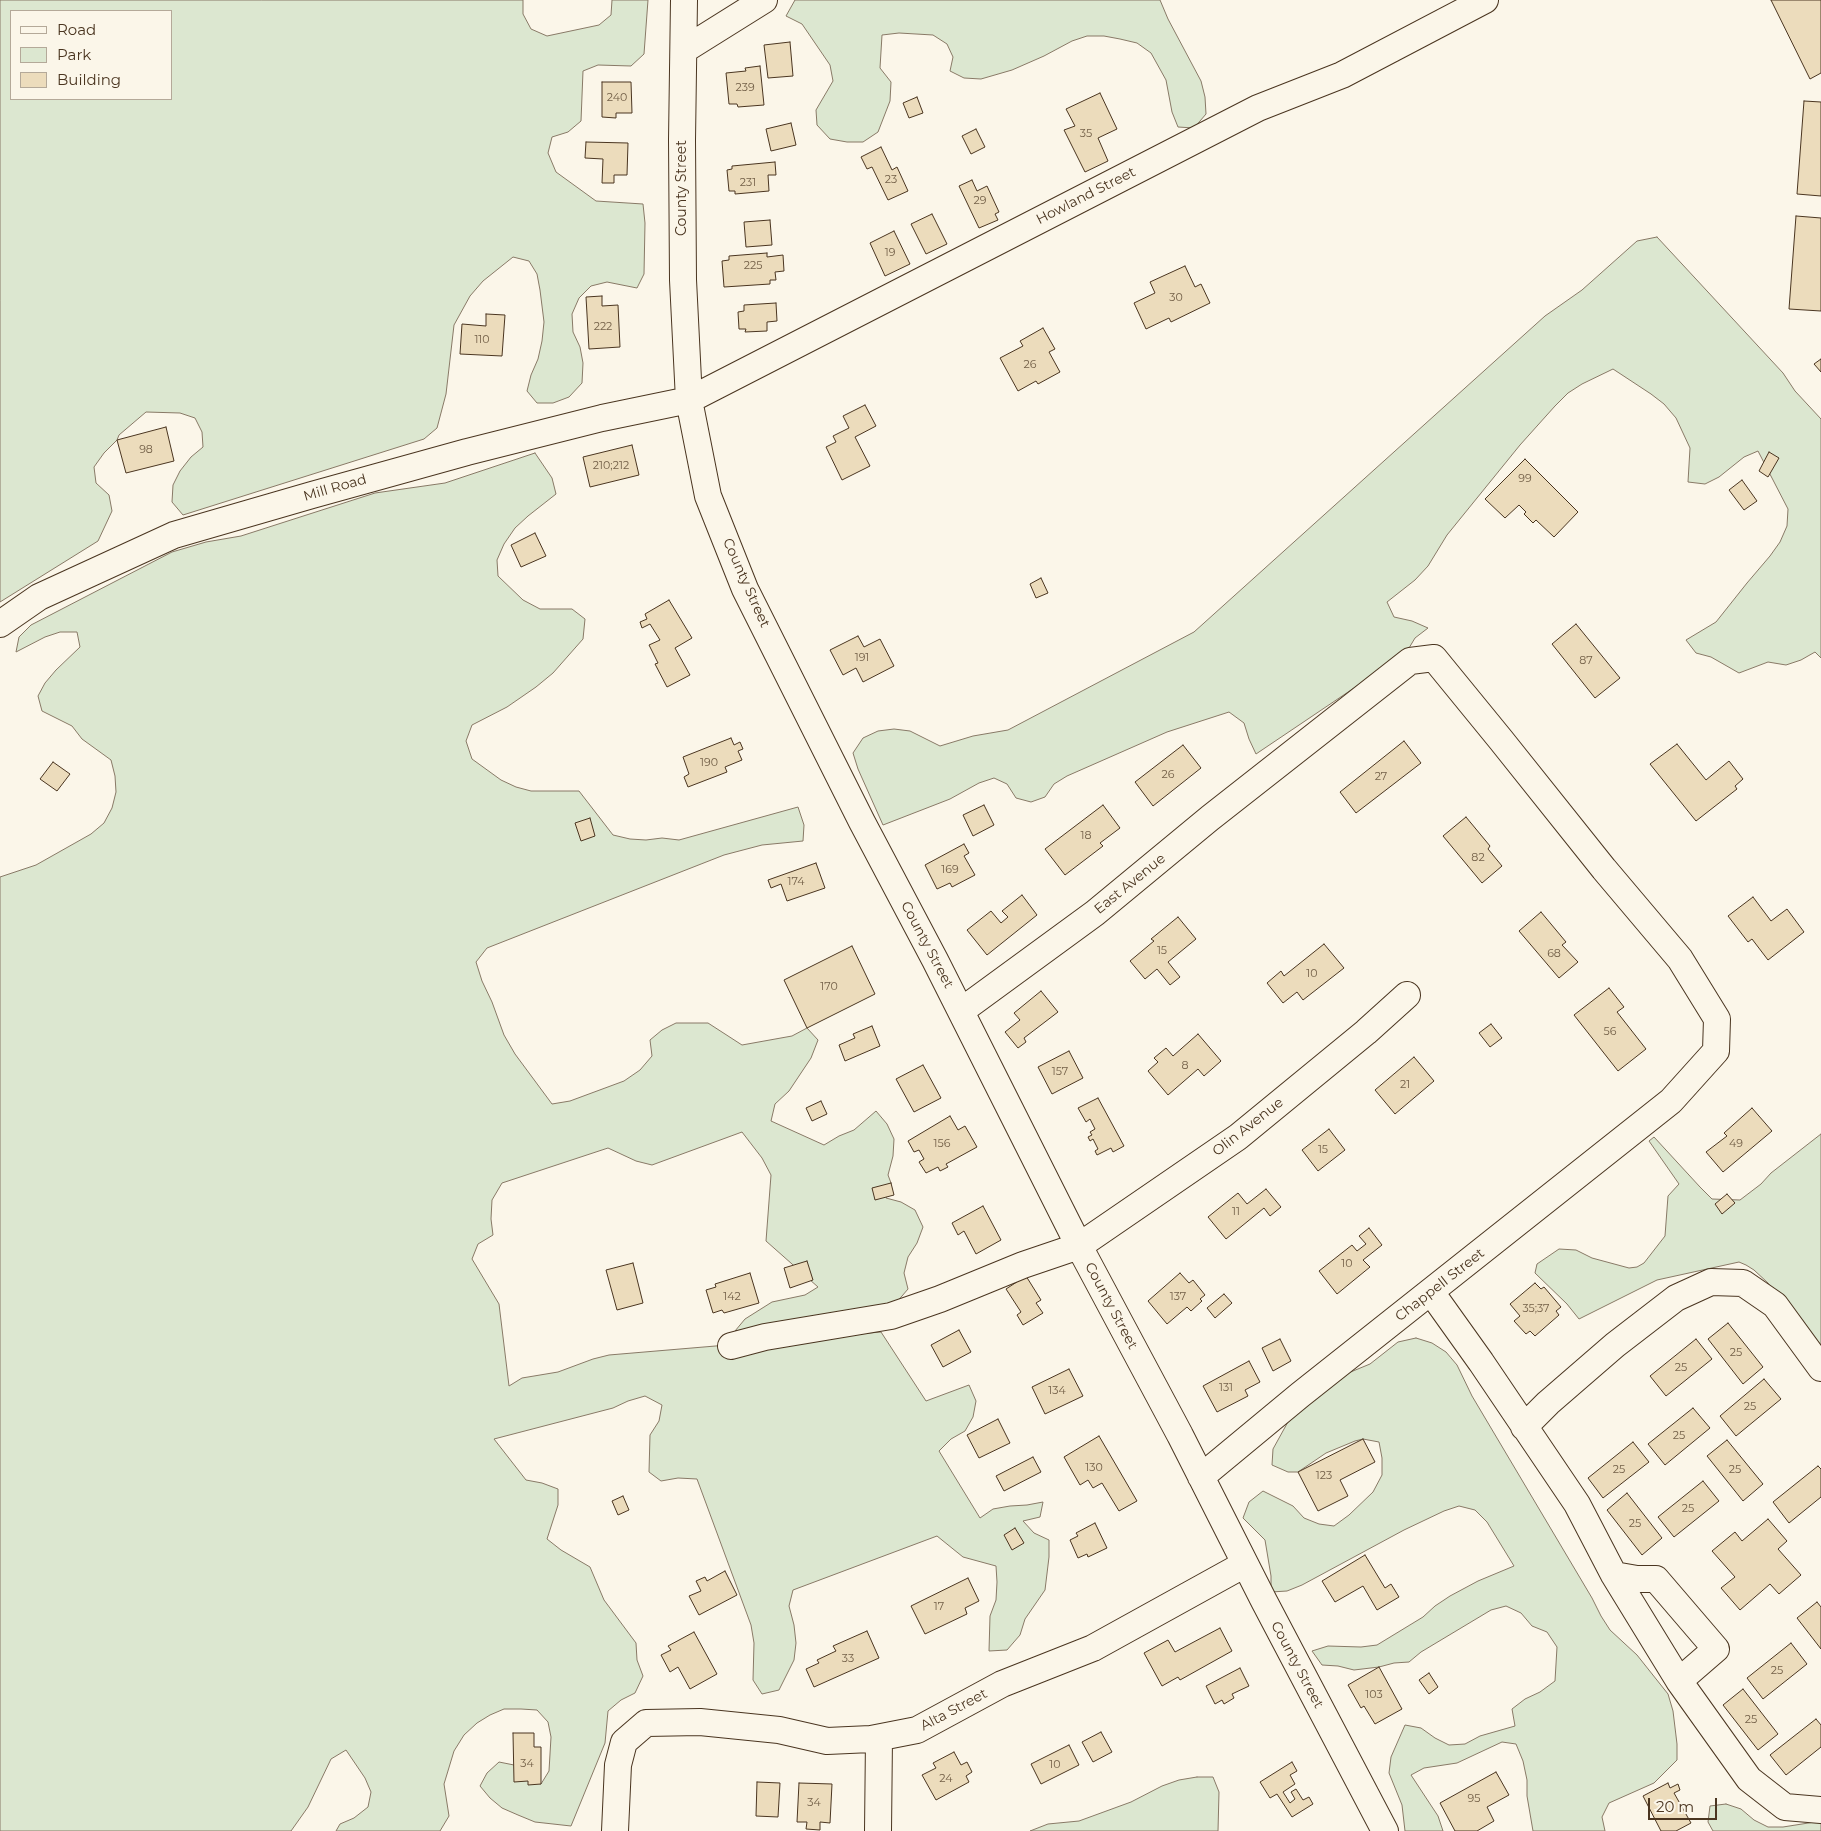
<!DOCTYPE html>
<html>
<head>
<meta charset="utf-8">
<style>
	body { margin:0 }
	#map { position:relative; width:1821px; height:1831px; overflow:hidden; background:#fbf6e9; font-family:Montserrat,sans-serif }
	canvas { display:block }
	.legend { position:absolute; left:10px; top:10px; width:162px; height:90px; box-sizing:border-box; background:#fbf6e9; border:1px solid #b4a999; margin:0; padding:6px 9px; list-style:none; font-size:15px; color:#4a3520 }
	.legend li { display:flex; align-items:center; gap:10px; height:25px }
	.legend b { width:25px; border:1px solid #b4a999 }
	.scale { position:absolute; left:1648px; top:1798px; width:69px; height:22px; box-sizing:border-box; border:2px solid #4a3520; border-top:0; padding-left:6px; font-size:15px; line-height:18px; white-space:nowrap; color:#4a3520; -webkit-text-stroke:4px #fbf6e9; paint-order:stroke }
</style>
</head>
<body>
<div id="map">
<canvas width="1821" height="1831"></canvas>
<ul class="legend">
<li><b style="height:6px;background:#fbf6e9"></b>Road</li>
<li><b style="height:14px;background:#dce7d0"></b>Park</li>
<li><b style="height:14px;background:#ecdcbc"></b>Building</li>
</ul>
<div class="scale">20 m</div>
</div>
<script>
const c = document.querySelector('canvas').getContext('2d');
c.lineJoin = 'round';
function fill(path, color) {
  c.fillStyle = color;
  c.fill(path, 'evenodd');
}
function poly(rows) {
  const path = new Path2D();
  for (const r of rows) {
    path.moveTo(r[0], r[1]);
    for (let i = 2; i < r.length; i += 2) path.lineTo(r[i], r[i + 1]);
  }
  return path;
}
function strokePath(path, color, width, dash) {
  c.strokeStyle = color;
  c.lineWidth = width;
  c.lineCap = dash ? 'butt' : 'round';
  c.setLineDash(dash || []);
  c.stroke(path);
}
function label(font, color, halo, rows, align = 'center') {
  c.font = font + ' Montserrat,sans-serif';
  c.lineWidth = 4;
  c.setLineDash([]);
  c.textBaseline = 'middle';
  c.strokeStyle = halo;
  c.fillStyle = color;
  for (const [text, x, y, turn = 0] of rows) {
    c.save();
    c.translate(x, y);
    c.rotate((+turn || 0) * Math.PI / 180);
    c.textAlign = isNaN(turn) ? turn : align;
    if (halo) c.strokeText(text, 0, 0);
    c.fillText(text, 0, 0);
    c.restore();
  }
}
const green = poly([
	[0,0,523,0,523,14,531,29,547,36,599,25,611,15,612,0,648,0,644,54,631,66,598,65,583,71,581,121,568,132,552,137,548,153,556,172,596,201,643,204,645,223,644,274,637,288,607,282,591,286,579,298,572,314,573,332,580,347,583,363,582,383,569,397,553,403,537,403,527,391,531,375,538,359,542,341,544,322,540,290,537,274,529,261,513,257,483,281,470,296,454,325,446,394,437,428,424,439,183,515,172,502,173,485,180,471,191,457,203,447,202,432,195,418,180,413,146,412,119,435,117,440,104,453,94,467,96,483,109,495,112,511,98,541,0,602,0,0],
	[11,11,171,11,171,99,11,99,11,11],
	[795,0,1160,0,1168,19,1201,81,1205,97,1206,114,1194,128,1178,127,1172,112,1166,80,1151,53,1137,43,1120,39,1104,36,1087,36,1072,41,1044,56,1012,70,981,79,964,78,950,71,953,57,947,44,933,35,899,33,882,35,880,68,891,82,890,101,878,132,863,142,847,142,830,139,817,125,816,110,833,81,830,65,802,24,786,16,795,0],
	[1657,237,1783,373,1795,391,1821,419,1821,658,1815,652,1801,660,1786,665,1768,662,1739,673,1711,657,1696,653,1686,640,1716,622,1747,583,1770,556,1780,542,1787,526,1788,509,1758,451,1744,457,1719,477,1705,484,1688,482,1690,448,1676,418,1664,404,1651,394,1613,369,1582,384,1568,393,1555,406,1520,445,1447,535,1428,566,1415,580,1387,602,1394,617,1412,621,1428,628,1415,638,1406,653,1256,754,1249,739,1244,723,1229,712,1167,732,1067,776,1054,784,1045,797,1031,802,1016,798,1007,784,994,778,979,783,950,799,883,825,858,769,853,753,863,738,878,731,894,729,910,731,940,746,973,736,1008,730,1194,632,1545,316,1582,290,1637,241,1657,237],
	[535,453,552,478,556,494,528,516,515,528,504,544,497,560,498,576,523,600,540,609,572,609,585,619,583,639,553,673,536,687,507,707,472,725,466,741,472,759,501,780,516,787,531,791,579,791,613,835,630,839,646,840,662,838,679,840,798,807,804,825,803,841,762,845,724,855,487,948,476,962,482,981,492,1002,504,1035,515,1054,552,1104,570,1101,624,1081,640,1070,652,1056,650,1040,662,1030,676,1023,708,1023,742,1045,792,1036,807,1028,818,1040,811,1058,789,1091,775,1104,771,1121,824,1145,839,1136,854,1130,876,1111,887,1124,894,1139,893,1156,888,1175,891,1183,886,1198,901,1202,915,1210,923,1227,917,1243,908,1257,904,1273,908,1289,896,1303,881,1310,735,1331,745,1319,772,1302,805,1295,818,1287,766,1241,771,1175,762,1158,742,1132,652,1165,636,1161,608,1148,502,1183,492,1200,491,1219,493,1235,478,1244,472,1259,499,1304,509,1386,522,1378,558,1372,593,1359,609,1355,881,1332,926,1401,969,1385,976,1401,973,1417,965,1431,951,1439,939,1451,980,1518,993,1509,1010,1506,1027,1505,1043,1502,1040,1517,1023,1521,1034,1533,1049,1540,1049,1557,1045,1590,1025,1619,1020,1635,1007,1650,989,1651,990,1616,996,1600,997,1582,996,1566,963,1557,937,1536,793,1590,789,1606,794,1625,796,1643,794,1660,779,1690,762,1694,753,1680,754,1643,751,1625,697,1479,678,1478,661,1481,649,1472,650,1435,659,1421,662,1405,645,1396,628,1401,613,1408,494,1439,526,1480,542,1483,558,1489,558,1505,547,1539,561,1550,590,1567,604,1600,636,1643,637,1660,643,1676,635,1693,621,1700,608,1711,605,1743,571,1826,535,1822,518,1815,502,1808,490,1798,480,1786,487,1773,499,1762,514,1765,528,1781,541,1784,549,1771,551,1737,548,1722,537,1710,521,1709,504,1709,490,1715,477,1723,464,1735,454,1751,444,1784,449,1816,440,1831,336,1831,340,1824,354,1818,368,1807,371,1792,365,1778,346,1750,331,1759,308,1807,291,1831,0,1831,0,877,36,865,91,834,104,823,112,808,116,792,115,776,111,760,82,739,72,726,42,711,38,696,45,683,56,670,80,647,77,632,60,632,45,637,16,652,19,637,31,625,172,552,206,542,241,536,375,493,445,483,535,453],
	[1821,1134,1821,1355,1768,1283,1754,1270,1746,1265,1739,1262,1657,1280,1579,1319,1567,1304,1535,1273,1537,1264,1559,1249,1576,1250,1592,1258,1629,1268,1637,1267,1644,1263,1665,1236,1668,1196,1679,1184,1649,1141,1654,1137,1700,1187,1712,1199,1740,1200,1761,1184,1771,1173,1821,1134],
	[1416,1338,1432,1343,1446,1352,1457,1365,1472,1396,1592,1598,1601,1616,1610,1630,1637,1655,1668,1694,1673,1711,1677,1744,1677,1760,1654,1783,1609,1803,1602,1817,1605,1831,1533,1831,1527,1796,1527,1780,1523,1761,1516,1744,1502,1742,1457,1763,1424,1768,1411,1775,1438,1816,1443,1831,1405,1831,1402,1805,1389,1773,1391,1757,1405,1725,1421,1728,1435,1738,1449,1745,1465,1744,1480,1736,1515,1726,1512,1709,1525,1699,1540,1692,1555,1681,1557,1647,1547,1632,1532,1626,1521,1613,1506,1606,1491,1610,1421,1652,1409,1662,1394,1663,1379,1667,1354,1670,1338,1666,1322,1665,1312,1651,1328,1646,1361,1647,1377,1645,1423,1617,1435,1606,1450,1596,1478,1581,1514,1566,1487,1522,1475,1510,1459,1506,1444,1511,1404,1530,1302,1585,1287,1591,1271,1592,1271,1576,1265,1540,1243,1518,1249,1502,1263,1491,1293,1506,1304,1518,1319,1524,1334,1526,1349,1515,1373,1492,1382,1475,1382,1458,1379,1442,1363,1439,1355,1441,1326,1453,1298,1472,1288,1472,1272,1465,1273,1449,1289,1420,1336,1378,1370,1364,1398,1342,1416,1338],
	[1197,1777,1213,1777,1219,1792,1218,1831,1030,1831,1048,1824,1079,1821,1131,1802,1162,1786,1179,1780,1197,1777],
	[1726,1804,1741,1809,1754,1820,1768,1827,1783,1827,1821,1821,1821,1831,1713,1831,1708,1822,1710,1806,1726,1804]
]);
const building = poly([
	[1771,0,1821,0,1821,73,1810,79,1771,0],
	[790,42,793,76,768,78,764,45,790,42],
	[760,66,764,105,738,107,737,104,729,104,726,73,746,71,745,68,760,66],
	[602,82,631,82,632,113,616,113,616,118,602,117,602,82],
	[1100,93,1117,129,1098,138,1108,161,1085,172,1064,130,1075,126,1066,109,1100,93],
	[917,97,923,113,909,118,903,103,917,97],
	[1804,101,1821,102,1821,196,1797,194,1804,101],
	[791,123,796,145,771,151,766,129,791,123],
	[976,129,985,147,971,154,962,136,976,129],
	[586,142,628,143,627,175,614,175,614,183,602,183,603,159,585,158,586,142],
	[881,147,892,170,897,167,908,191,888,200,872,167,867,169,861,157,881,147],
	[775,162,776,175,768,175,769,191,735,194,735,191,729,191,727,170,732,169,732,166,775,162],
	[972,180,977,191,987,186,999,212,995,214,998,220,979,228,959,186,972,180],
	[932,214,947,244,926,254,911,224,932,214],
	[1796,216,1821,218,1821,311,1789,309,1796,216],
	[770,220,772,245,746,247,744,222,770,220],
	[894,231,910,264,885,276,870,243,894,231],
	[767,253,767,257,783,255,784,271,775,272,776,280,770,280,770,284,724,287,722,261,729,260,729,256,767,253],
	[1185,266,1195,287,1201,284,1210,303,1171,322,1169,318,1146,329,1134,303,1155,293,1150,282,1185,266],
	[602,296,602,306,618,305,620,347,589,349,586,297,602,296],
	[776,303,777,321,767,322,767,331,745,332,746,329,739,329,738,312,744,311,744,305,776,303],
	[486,314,505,315,502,356,460,354,462,324,486,326,486,314],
	[1043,328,1055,349,1049,352,1060,372,1038,384,1036,381,1018,391,1000,358,1023,346,1020,341,1043,328],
	[1821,359,1821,372,1814,364,1821,359],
	[865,405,876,426,855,437,870,466,842,480,826,447,836,442,833,436,849,428,843,416,865,405],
	[166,427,174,461,126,473,117,440,166,427],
	[632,445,639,475,590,487,583,457,632,445],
	[1769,452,1779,458,1768,477,1759,471,1769,452],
	[1525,459,1578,512,1554,537,1536,520,1533,523,1524,514,1526,512,1519,505,1505,518,1485,499,1525,459],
	[1742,480,1757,501,1744,510,1729,490,1742,480],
	[535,533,546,556,521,567,511,545,535,533],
	[1041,578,1048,593,1036,598,1030,584,1041,578],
	[669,600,692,638,675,648,690,675,667,687,655,664,658,663,649,645,660,640,650,624,642,628,640,622,647,619,645,614,669,600],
	[1576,624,1620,678,1595,698,1552,644,1576,624],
	[858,636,864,647,880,639,894,666,863,682,856,668,843,675,830,650,858,636],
	[731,738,734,745,740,742,743,749,738,751,742,760,725,767,727,772,688,787,684,777,689,774,683,757,731,738],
	[1404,741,1421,763,1356,813,1340,792,1404,741],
	[1677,744,1706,780,1729,761,1743,779,1735,786,1737,789,1696,821,1650,764,1677,744],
	[1183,745,1201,768,1153,806,1135,782,1183,745],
	[53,762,70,774,57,791,40,779,53,762],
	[984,805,994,825,973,836,963,815,984,805],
	[1103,805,1120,828,1100,843,1103,846,1065,875,1045,849,1103,805],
	[1466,817,1490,846,1488,849,1502,866,1482,883,1443,836,1466,817],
	[590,818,595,836,581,841,575,823,590,818],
	[964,844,969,853,964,856,975,875,952,887,950,883,937,889,925,865,964,844],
	[816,863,825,888,787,901,781,884,771,888,768,880,816,863],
	[1022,895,1037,915,987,955,967,930,991,911,1001,923,1008,917,1002,911,1022,895],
	[1753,897,1771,921,1787,909,1804,932,1768,960,1752,939,1748,942,1728,916,1753,897],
	[1541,912,1566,942,1562,945,1578,962,1559,978,1519,931,1541,912],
	[1178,917,1196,939,1168,962,1180,977,1170,985,1157,969,1145,979,1130,961,1154,941,1151,939,1178,917],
	[1324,944,1344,968,1303,1000,1297,992,1283,1003,1267,983,1281,971,1284,976,1324,944],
	[852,946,875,994,807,1028,784,980,852,946],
	[1609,988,1624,1007,1617,1012,1646,1049,1618,1071,1574,1015,1609,988],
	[1041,991,1058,1012,1024,1038,1026,1042,1018,1048,1005,1032,1020,1020,1014,1013,1041,991],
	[1491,1024,1502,1038,1490,1047,1479,1033,1491,1024],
	[872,1026,880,1046,845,1061,839,1045,855,1038,853,1034,872,1026],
	[1198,1034,1221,1061,1204,1076,1198,1069,1168,1095,1148,1071,1158,1062,1154,1058,1166,1048,1173,1056,1198,1034],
	[1069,1051,1083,1078,1052,1094,1038,1067,1069,1051],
	[1414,1057,1434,1081,1395,1114,1375,1090,1414,1057],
	[923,1065,941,1098,914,1112,896,1079,923,1065],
	[1098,1098,1124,1146,1113,1152,1111,1148,1097,1155,1095,1151,1098,1149,1093,1139,1090,1141,1088,1137,1092,1135,1090,1132,1095,1129,1090,1119,1086,1122,1078,1108,1098,1098],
	[821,1101,827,1114,812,1121,806,1108,821,1101],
	[1752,1108,1772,1131,1723,1172,1706,1152,1727,1136,1724,1133,1752,1108],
	[950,1116,958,1130,965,1126,977,1147,946,1164,948,1167,940,1171,938,1167,926,1173,919,1162,924,1159,919,1150,914,1152,908,1141,950,1116],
	[1329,1129,1345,1150,1318,1171,1302,1150,1329,1129],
	[891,1183,894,1195,875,1200,872,1188,891,1183],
	[1266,1189,1281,1207,1270,1216,1264,1208,1226,1239,1208,1217,1238,1193,1247,1204,1266,1189],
	[1727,1194,1735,1203,1722,1214,1715,1204,1727,1194],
	[983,1206,1001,1240,976,1254,964,1231,958,1235,952,1223,983,1206],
	[1369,1228,1382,1245,1363,1260,1370,1267,1337,1294,1319,1271,1352,1245,1357,1251,1366,1244,1359,1236,1369,1228],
	[807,1261,813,1280,790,1288,784,1268,807,1261],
	[633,1263,643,1303,617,1310,606,1270,633,1263],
	[750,1273,759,1303,724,1313,722,1310,713,1313,706,1290,716,1287,715,1284,750,1273],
	[1180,1273,1189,1283,1193,1280,1205,1295,1200,1299,1202,1301,1191,1311,1187,1307,1167,1324,1148,1301,1180,1273],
	[1026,1276,1041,1300,1036,1303,1043,1313,1023,1325,1017,1315,1021,1312,1006,1289,1026,1276],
	[1535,1283,1541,1289,1544,1287,1561,1307,1556,1311,1559,1315,1535,1336,1530,1331,1526,1334,1514,1321,1520,1316,1510,1304,1535,1283],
	[1224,1294,1232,1303,1215,1318,1207,1308,1224,1294],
	[1728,1323,1763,1367,1743,1384,1708,1339,1728,1323],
	[959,1330,971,1352,943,1367,931,1345,959,1330],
	[1280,1339,1291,1361,1273,1371,1262,1348,1280,1339],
	[1696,1339,1712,1359,1666,1396,1650,1376,1696,1339],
	[1249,1361,1260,1382,1245,1390,1248,1396,1217,1412,1203,1386,1249,1361],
	[1069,1369,1083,1396,1045,1414,1032,1387,1069,1369],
	[1764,1379,1781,1399,1736,1436,1720,1416,1764,1379],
	[1693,1408,1710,1428,1665,1465,1648,1444,1693,1408],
	[998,1419,1010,1443,979,1458,967,1435,998,1419],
	[1099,1436,1137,1501,1119,1511,1102,1483,1093,1488,1088,1480,1080,1485,1064,1457,1099,1436],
	[1363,1439,1375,1462,1340,1480,1348,1496,1318,1511,1298,1472,1363,1439],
	[1727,1440,1763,1484,1743,1501,1707,1456,1727,1440],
	[1633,1442,1649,1462,1603,1498,1588,1478,1633,1442],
	[1033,1457,1041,1472,1004,1491,996,1476,1033,1457],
	[1818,1466,1821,1469,1821,1497,1789,1523,1773,1502,1818,1466],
	[1703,1481,1719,1501,1674,1537,1658,1517,1703,1481],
	[1627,1493,1662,1538,1642,1555,1607,1510,1627,1493],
	[623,1496,629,1510,618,1515,612,1501,623,1496],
	[1768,1519,1787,1541,1778,1549,1801,1575,1779,1594,1770,1584,1740,1610,1721,1588,1735,1577,1712,1551,1735,1532,1742,1541,1768,1519],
	[1095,1523,1107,1548,1088,1557,1087,1554,1078,1558,1070,1540,1078,1536,1076,1533,1095,1523],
	[1015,1528,1024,1543,1012,1550,1004,1535,1015,1528],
	[1365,1555,1385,1588,1391,1584,1399,1597,1377,1610,1363,1586,1335,1602,1322,1581,1365,1555],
	[725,1571,737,1595,699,1615,689,1596,701,1591,696,1581,705,1577,707,1581,725,1571],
	[968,1578,979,1601,965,1608,967,1614,925,1634,911,1606,968,1578],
	[1817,1602,1821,1607,1821,1649,1797,1618,1817,1602],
	[1220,1628,1232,1651,1180,1680,1178,1677,1162,1686,1144,1653,1168,1640,1175,1652,1220,1628],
	[867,1631,879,1658,814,1687,806,1669,819,1663,817,1660,836,1651,833,1646,867,1631],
	[694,1632,717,1674,690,1689,678,1667,670,1672,661,1655,671,1650,668,1646,694,1632],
	[1791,1643,1807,1664,1763,1699,1747,1678,1791,1643],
	[1379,1667,1402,1709,1375,1724,1364,1706,1361,1708,1348,1685,1379,1667],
	[1240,1668,1249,1686,1232,1694,1234,1698,1224,1704,1222,1700,1215,1704,1206,1686,1240,1668],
	[1429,1673,1438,1687,1429,1694,1419,1680,1429,1673],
	[1743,1689,1778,1734,1758,1750,1723,1705,1743,1689],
	[1816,1719,1821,1725,1821,1747,1786,1775,1770,1755,1816,1719],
	[1101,1732,1112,1752,1093,1762,1082,1742,1101,1732],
	[513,1733,534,1733,534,1747,541,1747,541,1784,528,1785,528,1781,514,1782,513,1733],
	[1069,1745,1079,1765,1041,1784,1031,1764,1069,1745],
	[954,1752,961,1765,967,1762,972,1772,966,1776,969,1782,936,1800,922,1775,936,1768,933,1763,954,1752],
	[1292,1762,1297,1771,1290,1775,1295,1784,1283,1792,1290,1803,1295,1799,1291,1792,1296,1789,1303,1800,1309,1797,1313,1804,1292,1817,1277,1794,1270,1798,1260,1782,1292,1762],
	[1496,1772,1509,1795,1487,1807,1494,1821,1477,1831,1455,1831,1440,1803,1496,1772],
	[757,1782,780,1783,778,1817,756,1816,757,1782],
	[799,1783,832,1784,830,1823,820,1822,820,1830,806,1829,807,1822,797,1822,799,1783],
	[1668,1783,1670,1788,1678,1784,1680,1790,1674,1793,1691,1823,1676,1831,1661,1831,1643,1796,1668,1783]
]);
const minor = poly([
	[684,0,682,140,683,280,689,400,708,496,745,589,862,822,935,960,1079,1246,1180,1435,1264,1601,1385,1831],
	[684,50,764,0],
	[0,624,39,597,174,535,312,495,467,452,602,418,689,400,1258,108,1342,75,1485,0],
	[961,1011,1095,913,1210,818,1410,661,1434,658,1501,740,1604,869,1680,959,1717,1019,1716,1051,1671,1101,1300,1395,1201,1477],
	[1431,1292,1481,1362,1577,1504,1614,1575,1679,1681,1749,1779,1785,1807,1821,1810],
	[731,1346,765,1337,891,1316,940,1299,1023,1265,1079,1246,1238,1137,1366,1032,1407,995],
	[1524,1427,1548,1403,1615,1345,1676,1298,1711,1282,1743,1283,1775,1305,1821,1368],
	[1614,1575,1637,1579,1656,1579,1716,1649,1679,1681],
	[615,1831,618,1765,624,1742,646,1723,700,1722,779,1730,827,1741,871,1739,917,1730,1002,1684,1093,1648,1245,1564],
	[878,1831,879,1738]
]);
const numberNames = [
	["239",745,88],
	["240",617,98],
	["35",1086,134],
	["23",891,180],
	["231",748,183],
	["29",980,201],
	["19",890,253],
	["225",753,266],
	["30",1176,298],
	["222",603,327],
	["110",482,340],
	["26",1030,365],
	["98",146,450],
	["210;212",611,466],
	["99",1525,479],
	["191",862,658],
	["87",1586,661],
	["190",709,763],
	["26",1168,775],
	["27",1381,777],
	["18",1086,836],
	["82",1478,858],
	["169",950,870],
	["174",796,882],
	["15",1162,951],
	["68",1554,954],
	["10",1312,974],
	["170",829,987],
	["56",1610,1032],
	["8",1185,1066],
	["157",1060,1072],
	["21",1405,1085],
	["156",942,1144],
	["49",1736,1144],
	["15",1323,1150],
	["11",1236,1212],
	["10",1347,1264],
	["142",732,1297],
	["137",1178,1297],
	["35;37",1536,1309],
	["25",1736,1353],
	["25",1681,1368],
	["131",1226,1388],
	["134",1057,1391],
	["25",1750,1407],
	["25",1679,1436],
	["130",1094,1468],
	["25",1619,1470],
	["25",1735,1470],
	["123",1324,1476],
	["25",1688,1509],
	["25",1635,1524],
	["17",939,1607],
	["33",848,1659],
	["25",1777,1671],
	["103",1374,1695],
	["25",1751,1720],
	["34",527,1764],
	["10",1055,1765],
	["24",946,1779],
	["95",1474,1799],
	["34",814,1803]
];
const streetNames = [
	["County Street",682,188,-90],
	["Howland Street",1086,196,-27],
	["Mill Road",335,488,-16],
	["County Street",746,583,66],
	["East Avenue",1130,884,-39],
	["County Street",927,945,62],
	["Olin Avenue",1248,1127,-38],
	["Chappell Street",1440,1285,-38],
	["County Street",1111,1306,62],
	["County Street",1297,1665,62],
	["Alta Street",954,1710,-28]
];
fill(green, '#dce7d0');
strokePath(green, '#887966', 1);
fill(building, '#ecdcbc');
strokePath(building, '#4a3520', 1);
strokePath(minor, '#4a3520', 28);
strokePath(minor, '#fbf6e9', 26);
label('11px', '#725f47', null, numberNames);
label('14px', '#4a3520', '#fbf6e9', streetNames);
</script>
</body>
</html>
